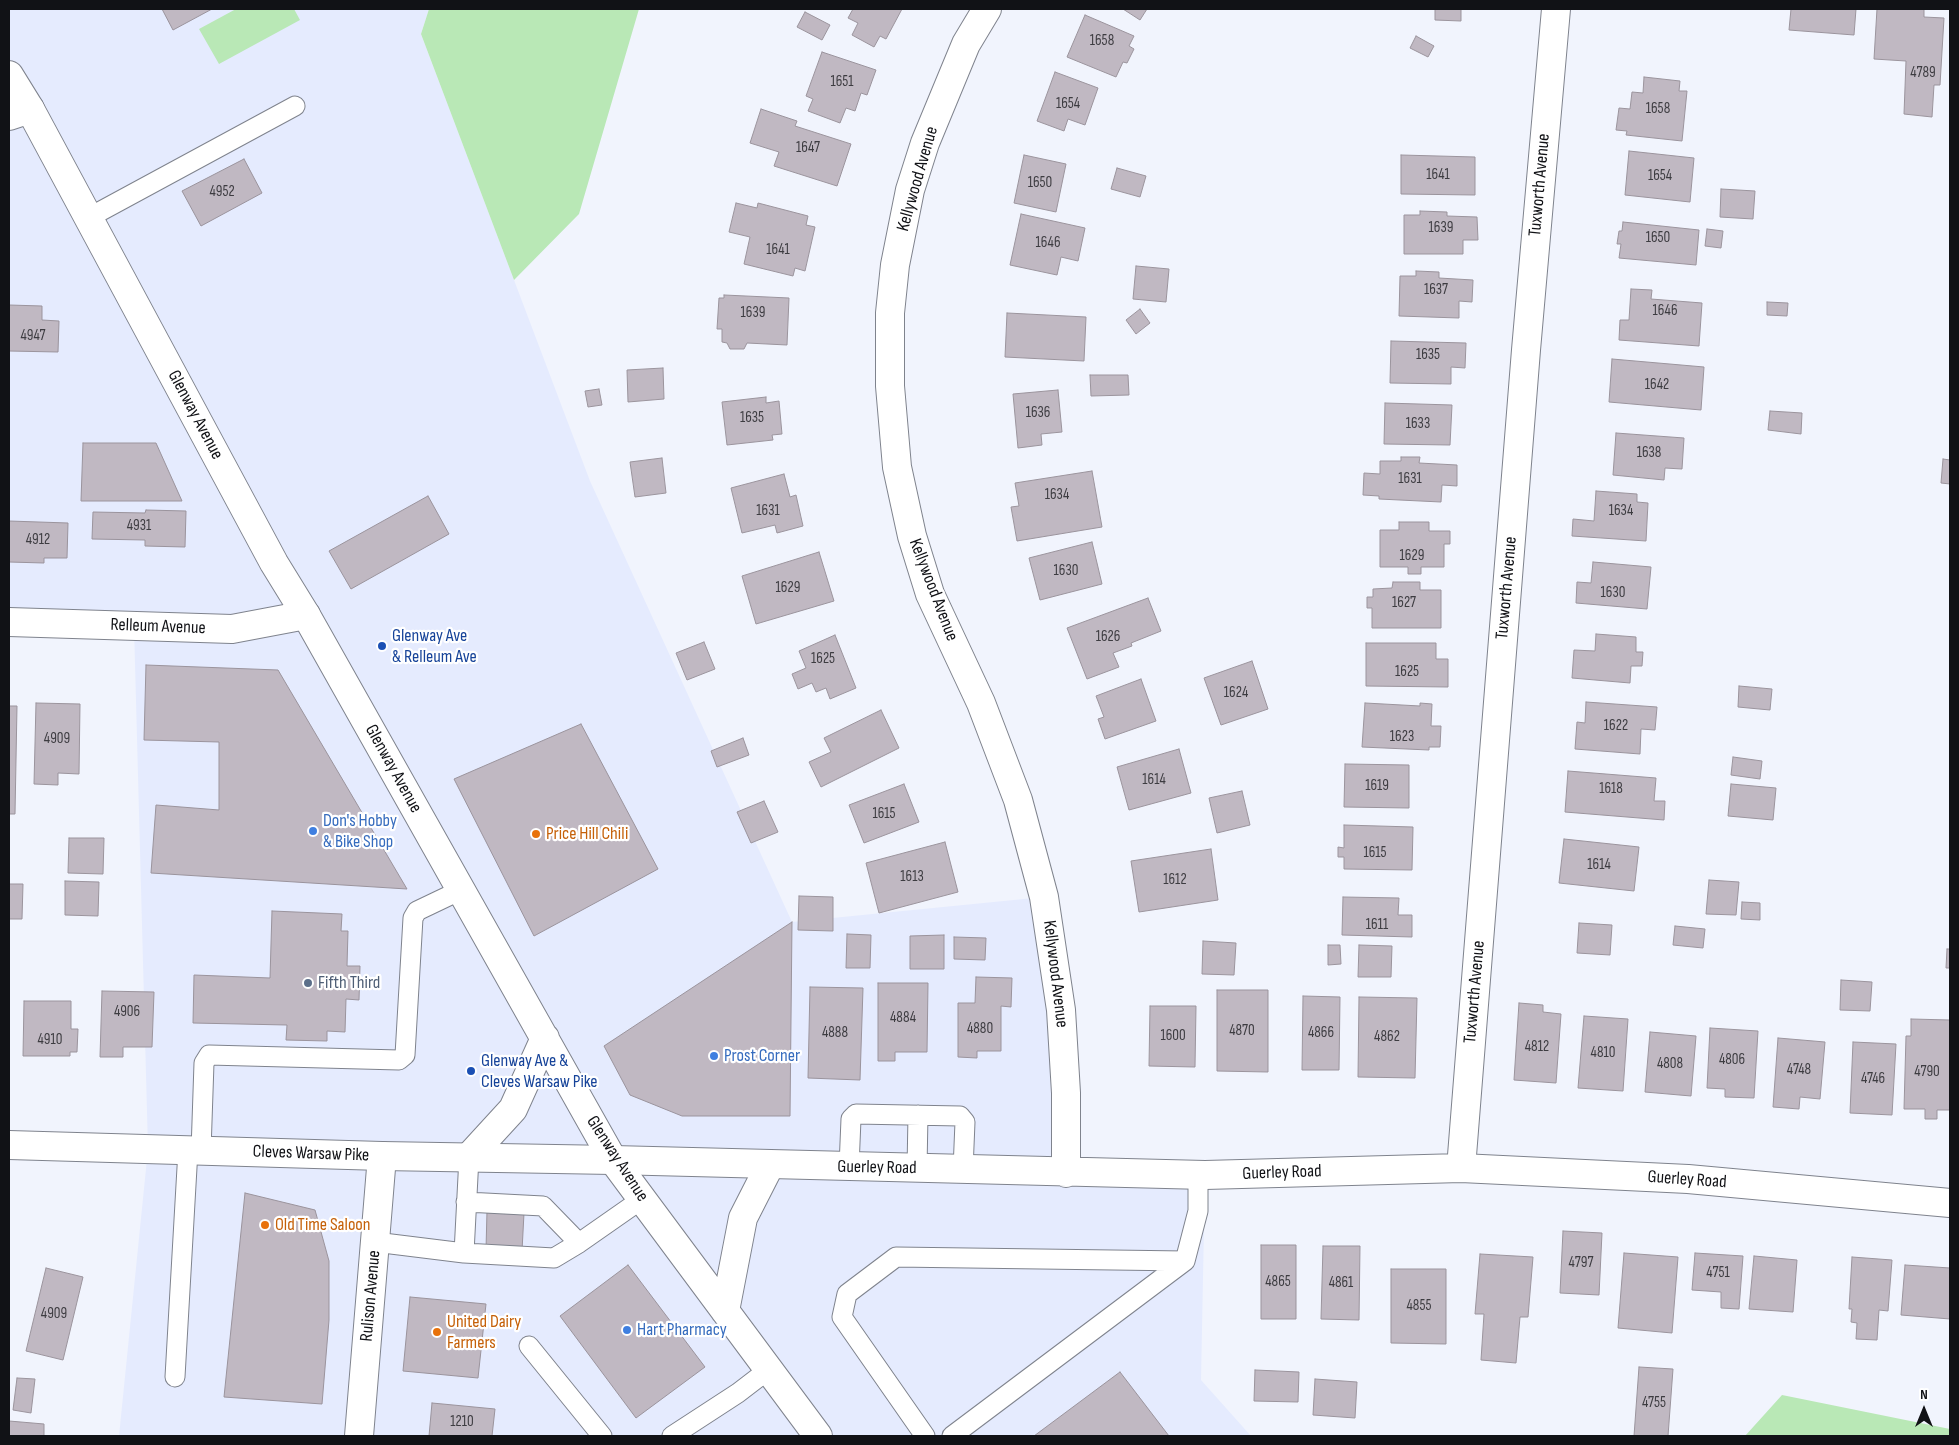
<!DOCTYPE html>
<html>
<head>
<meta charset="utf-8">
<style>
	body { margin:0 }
	#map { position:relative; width:1959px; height:1445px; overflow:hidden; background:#f1f4fd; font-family:"Sofia Sans Condensed",sans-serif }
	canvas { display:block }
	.frame { position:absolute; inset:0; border:10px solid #111216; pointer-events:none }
	.north { position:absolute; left:1899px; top:1385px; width:50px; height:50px; -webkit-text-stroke:4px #fff; paint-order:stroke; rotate:0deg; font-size:14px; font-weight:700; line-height:20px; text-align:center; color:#111216 }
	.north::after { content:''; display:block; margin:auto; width:18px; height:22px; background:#111216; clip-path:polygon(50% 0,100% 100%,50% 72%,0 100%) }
</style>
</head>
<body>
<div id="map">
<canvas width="1959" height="1445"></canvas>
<div class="frame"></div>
<div class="north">N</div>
</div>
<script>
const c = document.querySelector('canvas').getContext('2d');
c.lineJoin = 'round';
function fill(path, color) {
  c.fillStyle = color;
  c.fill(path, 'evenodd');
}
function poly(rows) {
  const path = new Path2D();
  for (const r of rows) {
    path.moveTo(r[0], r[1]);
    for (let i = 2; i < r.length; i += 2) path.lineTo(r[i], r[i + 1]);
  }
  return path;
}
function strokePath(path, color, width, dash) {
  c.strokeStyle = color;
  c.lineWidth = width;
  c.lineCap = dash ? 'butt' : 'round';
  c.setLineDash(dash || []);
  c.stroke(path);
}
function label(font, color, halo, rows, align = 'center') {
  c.font = font + ' "Sofia Sans Condensed",sans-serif';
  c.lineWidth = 4.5;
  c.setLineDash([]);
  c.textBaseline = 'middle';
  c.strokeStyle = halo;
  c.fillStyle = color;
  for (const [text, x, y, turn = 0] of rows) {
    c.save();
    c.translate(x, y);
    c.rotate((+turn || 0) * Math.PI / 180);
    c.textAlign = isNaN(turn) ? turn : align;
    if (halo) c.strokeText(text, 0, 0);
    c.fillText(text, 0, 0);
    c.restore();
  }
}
const built = poly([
	[9,9,429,9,421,34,590,481,792,922,1044,897,1066,1172,1205,1175,1201,1380,1251,1436,119,1436,148,1149,134,626,9,622]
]);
const green = poly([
	[236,9,294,9,300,20,219,64,199,29],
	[429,9,639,9,579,214,514,280,421,34],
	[1782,1395,1950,1429,1950,1436,1745,1436]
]);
const building = poly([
	[162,9,212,9,173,30,162,9],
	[853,9,902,9,886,39,880,36,874,47,852,35,858,23,848,18,853,9],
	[1123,9,1147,9,1140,20,1123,9],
	[1435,9,1461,9,1461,21,1435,20,1435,9],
	[1791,9,1856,9,1854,35,1789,30,1791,9],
	[1877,9,1924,9,1924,17,1944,18,1940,85,1934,85,1932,117,1904,114,1906,61,1874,59,1877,9],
	[805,12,830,25,822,40,797,27,805,12],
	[1085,15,1134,36,1129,46,1134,49,1127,63,1123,62,1116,77,1067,57,1085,15],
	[1416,36,1434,46,1428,57,1410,48,1416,36],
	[822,52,876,70,867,95,861,93,855,111,846,108,840,123,808,111,813,99,806,96,822,52],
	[1055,72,1098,88,1085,125,1068,119,1064,131,1037,121,1055,72],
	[1644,77,1680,81,1679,91,1687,91,1682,141,1626,135,1627,131,1616,130,1619,108,1630,109,1632,92,1643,93,1644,77],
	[761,109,797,121,795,126,851,144,837,186,774,166,779,152,750,143,761,109],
	[1629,151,1694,158,1690,202,1625,195,1629,151],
	[1024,155,1066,164,1056,212,1014,203,1024,155],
	[1401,155,1475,157,1475,195,1401,194,1401,155],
	[244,159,262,193,201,226,182,191,244,159],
	[1117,168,1146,176,1140,197,1111,189,1117,168],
	[1721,189,1755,191,1753,219,1720,217,1721,189],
	[736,203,757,208,758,203,808,216,806,225,815,227,805,271,795,268,793,276,744,264,750,237,729,232,736,203],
	[1420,211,1447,212,1447,216,1477,217,1478,240,1463,240,1463,254,1404,254,1404,215,1420,215,1420,211],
	[1021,214,1085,228,1078,261,1061,257,1057,275,1010,265,1021,214],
	[1623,222,1699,230,1696,265,1619,258,1621,244,1617,244,1619,231,1622,231,1623,222],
	[1707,229,1723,231,1721,248,1705,246,1707,229],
	[1136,266,1169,269,1166,302,1133,299,1136,266],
	[1416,271,1439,272,1439,278,1473,280,1472,302,1459,301,1459,318,1399,316,1400,276,1416,276,1416,271],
	[1631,289,1652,290,1651,299,1702,303,1699,346,1619,340,1620,320,1629,320,1631,289],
	[724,295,789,298,787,345,747,343,744,349,730,349,727,343,722,342,722,329,717,329,719,298,724,298,724,295],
	[1767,302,1788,303,1787,316,1767,315,1767,302],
	[9,305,42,306,42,320,59,321,58,352,9,351,9,305],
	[1140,309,1150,323,1136,334,1126,320,1140,309],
	[1007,313,1086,317,1084,361,1005,357,1007,313],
	[1391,341,1466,343,1465,368,1451,367,1451,384,1390,383,1391,341],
	[1612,359,1704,367,1701,410,1609,402,1612,359],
	[663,368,664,399,628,402,627,370,663,368],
	[1090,375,1128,375,1129,395,1091,396,1090,375],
	[599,389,602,405,588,407,585,391,599,389],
	[1058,390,1062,432,1041,434,1042,445,1018,448,1013,394,1058,390],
	[766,397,766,403,779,401,782,434,772,435,773,440,727,445,722,402,766,397],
	[1385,403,1452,405,1450,445,1384,444,1385,403],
	[1770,411,1802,413,1801,434,1768,430,1770,411],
	[1616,433,1684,438,1682,469,1665,468,1664,480,1613,475,1616,433],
	[83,443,156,443,182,501,81,501,83,443],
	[1401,457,1420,457,1419,463,1457,465,1457,486,1442,485,1441,502,1379,499,1379,496,1363,495,1364,473,1380,474,1380,461,1401,461,1401,457],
	[662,458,666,493,635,497,630,462,662,458],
	[1943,459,1950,460,1950,484,1941,483,1943,459],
	[1092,471,1102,527,1017,541,1011,507,1019,506,1015,483,1092,471],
	[784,474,790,497,796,495,803,526,777,533,775,525,742,533,731,488,784,474],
	[1596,491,1637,494,1637,502,1648,503,1646,541,1572,536,1573,519,1594,521,1596,491],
	[428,496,449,534,351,589,329,551,428,496],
	[146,510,186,511,185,547,145,546,145,540,92,539,93,512,145,513,146,510],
	[9,521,68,523,67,558,44,558,44,563,9,562,9,521],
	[1399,522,1429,522,1429,531,1450,531,1450,544,1444,544,1444,567,1421,567,1421,574,1408,574,1408,567,1380,567,1380,530,1399,530,1399,522],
	[1092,542,1102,584,1040,600,1029,558,1092,542],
	[819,552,834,601,756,624,742,576,819,552],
	[1593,562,1651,567,1647,609,1576,603,1577,582,1591,583,1593,562],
	[1393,582,1420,582,1420,590,1441,590,1441,628,1372,628,1372,608,1367,608,1367,597,1373,597,1373,589,1392,588,1393,582],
	[1148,598,1161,631,1131,643,1132,646,1113,653,1119,667,1087,679,1067,628,1148,598],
	[1596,634,1636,637,1636,652,1643,652,1642,666,1631,666,1630,683,1572,678,1574,650,1595,651,1596,634],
	[835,635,856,688,830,699,826,688,816,692,812,683,798,689,792,674,806,668,799,651,835,635],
	[704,642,715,669,687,680,676,653,704,642],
	[1366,643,1436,643,1436,659,1448,659,1448,687,1366,686,1366,643],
	[1252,661,1268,709,1221,725,1204,678,1252,661],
	[146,665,278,670,407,889,151,873,156,805,219,810,219,742,144,740,146,665],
	[1141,679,1156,721,1105,739,1098,719,1104,717,1096,696,1141,679],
	[1739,686,1772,689,1770,710,1738,707,1739,686],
	[1586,702,1657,707,1655,730,1641,729,1640,754,1575,749,1577,722,1585,723,1586,702],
	[36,703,80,704,79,774,58,773,58,785,34,784,36,703],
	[1365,703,1420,706,1420,703,1432,704,1431,726,1441,726,1440,747,1429,747,1429,750,1362,747,1365,703],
	[9,706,17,706,15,814,9,814,9,706],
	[881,710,899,748,821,787,809,762,831,752,824,738,881,710],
	[581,724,658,869,534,936,454,779,581,724],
	[743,738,749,755,717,767,711,751,743,738],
	[1179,749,1191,793,1129,810,1117,767,1179,749],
	[1733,757,1762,761,1760,779,1731,775,1733,757],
	[1345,764,1409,765,1409,808,1344,807,1345,764],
	[1568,771,1656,778,1654,801,1665,801,1664,820,1565,812,1568,771],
	[904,784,919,822,864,843,849,805,904,784],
	[1731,784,1776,788,1773,820,1728,816,1731,784],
	[1242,791,1250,825,1217,833,1209,798,1242,791],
	[764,801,778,832,751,843,737,812,764,801],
	[1344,825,1413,827,1412,870,1344,869,1344,857,1338,857,1338,847,1344,848,1344,825],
	[69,838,104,838,103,874,68,873,69,838],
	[1564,839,1639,847,1634,891,1559,883,1564,839],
	[945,842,958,892,879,913,866,863,945,842],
	[1211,849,1218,900,1139,912,1131,861,1211,849],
	[1709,880,1739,882,1736,915,1706,914,1709,880],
	[65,881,99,882,98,916,65,915,65,881],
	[9,884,23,884,22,919,9,919,9,884],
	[799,896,833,897,833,931,798,930,799,896],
	[1343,897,1399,898,1398,915,1412,915,1412,937,1342,935,1343,897],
	[1742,902,1760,903,1760,920,1741,919,1742,902],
	[272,911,342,914,341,931,348,931,347,966,360,966,359,1000,346,999,345,1032,327,1031,327,1041,286,1040,287,1025,193,1023,194,975,270,978,272,911],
	[792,922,790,1116,682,1116,630,1095,604,1046,792,922],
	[1579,923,1612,925,1610,955,1577,953,1579,923],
	[1675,926,1705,929,1703,948,1673,945,1675,926],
	[847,934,871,935,870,968,846,968,847,934],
	[944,935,944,969,910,969,910,936,944,935],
	[954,937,986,938,985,960,954,959,954,937],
	[1203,941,1236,943,1234,975,1202,974,1203,941],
	[1328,945,1340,945,1341,964,1328,965,1328,945],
	[1359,945,1392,946,1391,977,1358,977,1359,945],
	[1947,949,1950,949,1950,968,1946,968,1947,949],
	[976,977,1012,978,1011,1007,1001,1006,1001,1051,977,1051,977,1058,958,1057,958,1003,975,1003,976,977],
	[1841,980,1872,982,1870,1011,1840,1010,1841,980],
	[878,983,928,983,927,1052,895,1052,895,1061,878,1061,878,983],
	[810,987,863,988,860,1080,808,1078,810,987],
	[1217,990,1268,990,1268,1072,1217,1071,1217,990],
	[102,991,154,992,152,1047,123,1047,123,1057,100,1057,102,991],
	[1303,996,1340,997,1339,1070,1302,1070,1303,996],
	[1359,997,1417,998,1415,1078,1358,1077,1359,997],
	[24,1001,71,1001,71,1029,78,1029,77,1052,70,1052,70,1056,23,1056,24,1001],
	[1519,1003,1543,1005,1543,1012,1561,1014,1556,1083,1514,1080,1519,1003],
	[1150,1006,1196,1006,1195,1067,1149,1066,1150,1006],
	[1584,1016,1628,1019,1623,1091,1578,1088,1584,1016],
	[1911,1019,1950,1020,1950,1110,1937,1110,1937,1119,1925,1119,1925,1109,1904,1109,1906,1036,1911,1036,1911,1019],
	[1710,1028,1758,1031,1754,1098,1725,1097,1725,1089,1707,1088,1710,1028],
	[1650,1032,1696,1036,1691,1096,1645,1092,1650,1032],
	[1778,1038,1825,1042,1820,1099,1800,1097,1799,1109,1773,1107,1778,1038],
	[1853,1042,1896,1044,1892,1115,1850,1113,1853,1042],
	[245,1193,315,1210,329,1261,329,1320,322,1404,224,1397,245,1193],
	[487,1211,524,1213,522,1251,486,1250,487,1211],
	[1563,1231,1602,1233,1599,1295,1560,1293,1563,1231],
	[1261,1245,1296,1245,1296,1319,1261,1319,1261,1245],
	[1323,1246,1360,1246,1359,1320,1321,1319,1323,1246],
	[1624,1253,1678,1257,1672,1333,1618,1328,1624,1253],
	[1695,1253,1743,1256,1739,1309,1721,1308,1721,1292,1692,1290,1695,1253],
	[1480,1254,1533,1257,1528,1317,1520,1317,1516,1363,1481,1360,1484,1314,1475,1314,1480,1254],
	[1754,1256,1797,1260,1793,1312,1749,1309,1754,1256],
	[1852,1257,1892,1260,1888,1311,1879,1310,1877,1340,1856,1339,1857,1323,1851,1322,1852,1309,1849,1309,1852,1257],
	[628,1265,705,1367,636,1418,560,1316,628,1265],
	[1905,1265,1950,1268,1950,1319,1901,1315,1905,1265],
	[46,1268,83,1277,63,1360,26,1351,46,1268],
	[1391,1269,1446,1269,1446,1344,1391,1343,1391,1269],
	[410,1297,486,1304,478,1378,403,1371,410,1297],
	[1639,1367,1673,1369,1668,1436,1634,1436,1639,1367],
	[1255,1370,1299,1372,1298,1402,1254,1401,1255,1370],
	[1120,1372,1169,1436,1034,1436,1120,1372],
	[17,1378,35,1379,31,1413,13,1410,17,1378],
	[1315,1379,1357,1382,1355,1418,1313,1415,1315,1379],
	[432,1403,495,1409,492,1436,429,1436,432,1403],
	[9,1421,44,1424,44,1436,9,1436,9,1421]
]);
const lane = poly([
	[88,218,295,106],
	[201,1151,204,1063,209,1055,399,1060,405,1055,413,918,417,911,461,890],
	[849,1167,851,1119,856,1114,960,1116,965,1122,963,1170],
	[917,1169,918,1115],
	[466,1202,543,1206,579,1243],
	[375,1242,464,1253,554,1258,579,1243,642,1199],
	[464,1253,469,1157],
	[529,1346,602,1436],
	[175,1377,188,1150],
	[672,1436,738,1393,768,1370],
	[925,1436,842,1317,847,1294,896,1257,1185,1261],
	[952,1436,1185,1261,1198,1211,1198,1175]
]);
const street = poly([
	[987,9,966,44,925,143,910,190,895,265,890,313,890,386,897,467,912,536,930,594,981,703,1018,800,1044,897,1061,1010,1066,1093,1066,1173],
	[9,116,30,109],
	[9,622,232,629,306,615],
	[613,1160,1205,1175,1461,1168,1688,1179,1950,1203],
	[1461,1168,1526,350,1556,9],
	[359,1436,382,1156]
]);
const secondary = poly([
	[9,1145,382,1156,613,1160]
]);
const primary = poly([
	[9,75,30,109,274,563,306,615,613,1160,818,1436],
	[469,1157,513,1109,545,1038],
	[725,1311,743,1218,770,1165]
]);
const markers = [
	[382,646,5,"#1a4fb4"],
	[313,831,5,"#3f7fe0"],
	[536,834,5,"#e8710a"],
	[308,983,5,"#5c6f8a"],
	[714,1056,5,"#3f7fe0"],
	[471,1071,5,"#1a4fb4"],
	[265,1225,5,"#e8710a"],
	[627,1330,5,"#3f7fe0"],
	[437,1332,5,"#e8710a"]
];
const numberNames = [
	["1658",1102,41],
	["4789",1923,73],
	["1651",842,82],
	["1654",1068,104],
	["1658",1658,109],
	["1647",808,148],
	["1641",1438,175],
	["1654",1660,176],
	["1650",1040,183],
	["4952",222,192],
	["1639",1441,228],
	["1650",1658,238],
	["1646",1048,243],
	["1641",778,250],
	["1637",1436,290],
	["1646",1665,311],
	["1639",753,313],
	["4947",33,336],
	["1635",1428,355],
	["1642",1657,385],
	["1636",1038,413],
	["1635",752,418],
	["1633",1418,424],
	["1638",1649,453],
	["1631",1410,479],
	["1634",1057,495],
	["1631",768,511],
	["1634",1621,511],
	["4931",139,526],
	["4912",38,540],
	["1629",1412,556],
	["1630",1066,571],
	["1629",788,588],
	["1630",1613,593],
	["1627",1404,603],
	["1626",1108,637],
	["1625",823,659],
	["1625",1407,672],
	["1624",1236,693],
	["1622",1616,726],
	["1623",1402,737],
	["4909",57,739],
	["1614",1154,780],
	["1619",1377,786],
	["1618",1611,789],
	["1615",884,814],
	["1615",1375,853],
	["1614",1599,865],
	["1613",912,877],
	["1612",1175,880],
	["1611",1377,925],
	["4906",127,1012],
	["4884",903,1018],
	["4880",980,1029],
	["4870",1242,1031],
	["4888",835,1033],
	["4866",1321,1033],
	["1600",1173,1036],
	["4862",1387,1037],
	["4910",50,1040],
	["4812",1537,1047],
	["4810",1603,1053],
	["4806",1732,1060],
	["4808",1670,1064],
	["4748",1799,1070],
	["4790",1927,1072],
	["4746",1873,1079],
	["4797",1581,1263],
	["4751",1718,1273],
	["4865",1278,1282],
	["4861",1341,1283],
	["4855",1419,1306],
	["4909",54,1314],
	["4755",1654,1403],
	["1210",462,1422]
];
const streetNames = [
	["Kellywood Avenue",918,179,-74],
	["Tuxworth Avenue",1540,185,-85],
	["Glenway Avenue",195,415,62],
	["Tuxworth Avenue",1507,588,-85],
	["Kellywood Avenue",933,590,69],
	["Relleum Avenue",158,627,2],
	["Glenway Avenue",393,769,61],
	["Kellywood Avenue",1055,974,83],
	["Tuxworth Avenue",1475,992,-85],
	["Cleves Warsaw Pike",311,1154,2],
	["Glenway Avenue",617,1159,57],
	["Guerley Road",877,1168,1],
	["Guerley Road",1282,1173,-2],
	["Guerley Road",1687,1180,4],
	["Rulison Avenue",371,1296,-85]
];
const transitNames = [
	["Glenway Ave",392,636],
	["& Relleum Ave",392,657],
	["Glenway Ave &",481,1061],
	["Cleves Warsaw Pike",481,1082]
];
const shopNames = [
	["Don's Hobby",323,821],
	["& Bike Shop",323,842],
	["Prost Corner",724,1056],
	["Hart Pharmacy",637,1330]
];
const foodNames = [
	["Price Hill Chili",546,834],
	["Old Time Saloon",275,1225],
	["United Dairy",447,1322],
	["Farmers",447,1343]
];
const serviceNames = [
	["Fifth Third",318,983]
];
fill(built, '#e5ebfe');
fill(green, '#b9e8b6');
fill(building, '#c0b8c2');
strokePath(building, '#9b949d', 1);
strokePath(lane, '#7f838d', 21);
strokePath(street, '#7f838d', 30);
strokePath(secondary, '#7f838d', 30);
strokePath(primary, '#7f838d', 30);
strokePath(lane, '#fff', 19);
strokePath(street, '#fff', 28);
strokePath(secondary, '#fff', 28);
strokePath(primary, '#fff', 28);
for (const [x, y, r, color] of markers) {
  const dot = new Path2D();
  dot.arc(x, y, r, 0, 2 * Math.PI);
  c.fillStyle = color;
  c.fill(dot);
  strokePath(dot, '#fff', 2);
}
label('15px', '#3d3c41', null, numberNames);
label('18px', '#111216', '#fff', streetNames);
label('18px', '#164399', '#fff', transitNames, 'left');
label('18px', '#366cbe', '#fff', shopNames, 'left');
label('18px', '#c56008', '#fff', foodNames, 'left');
label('18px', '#4e5e75', '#fff', serviceNames, 'left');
</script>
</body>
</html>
